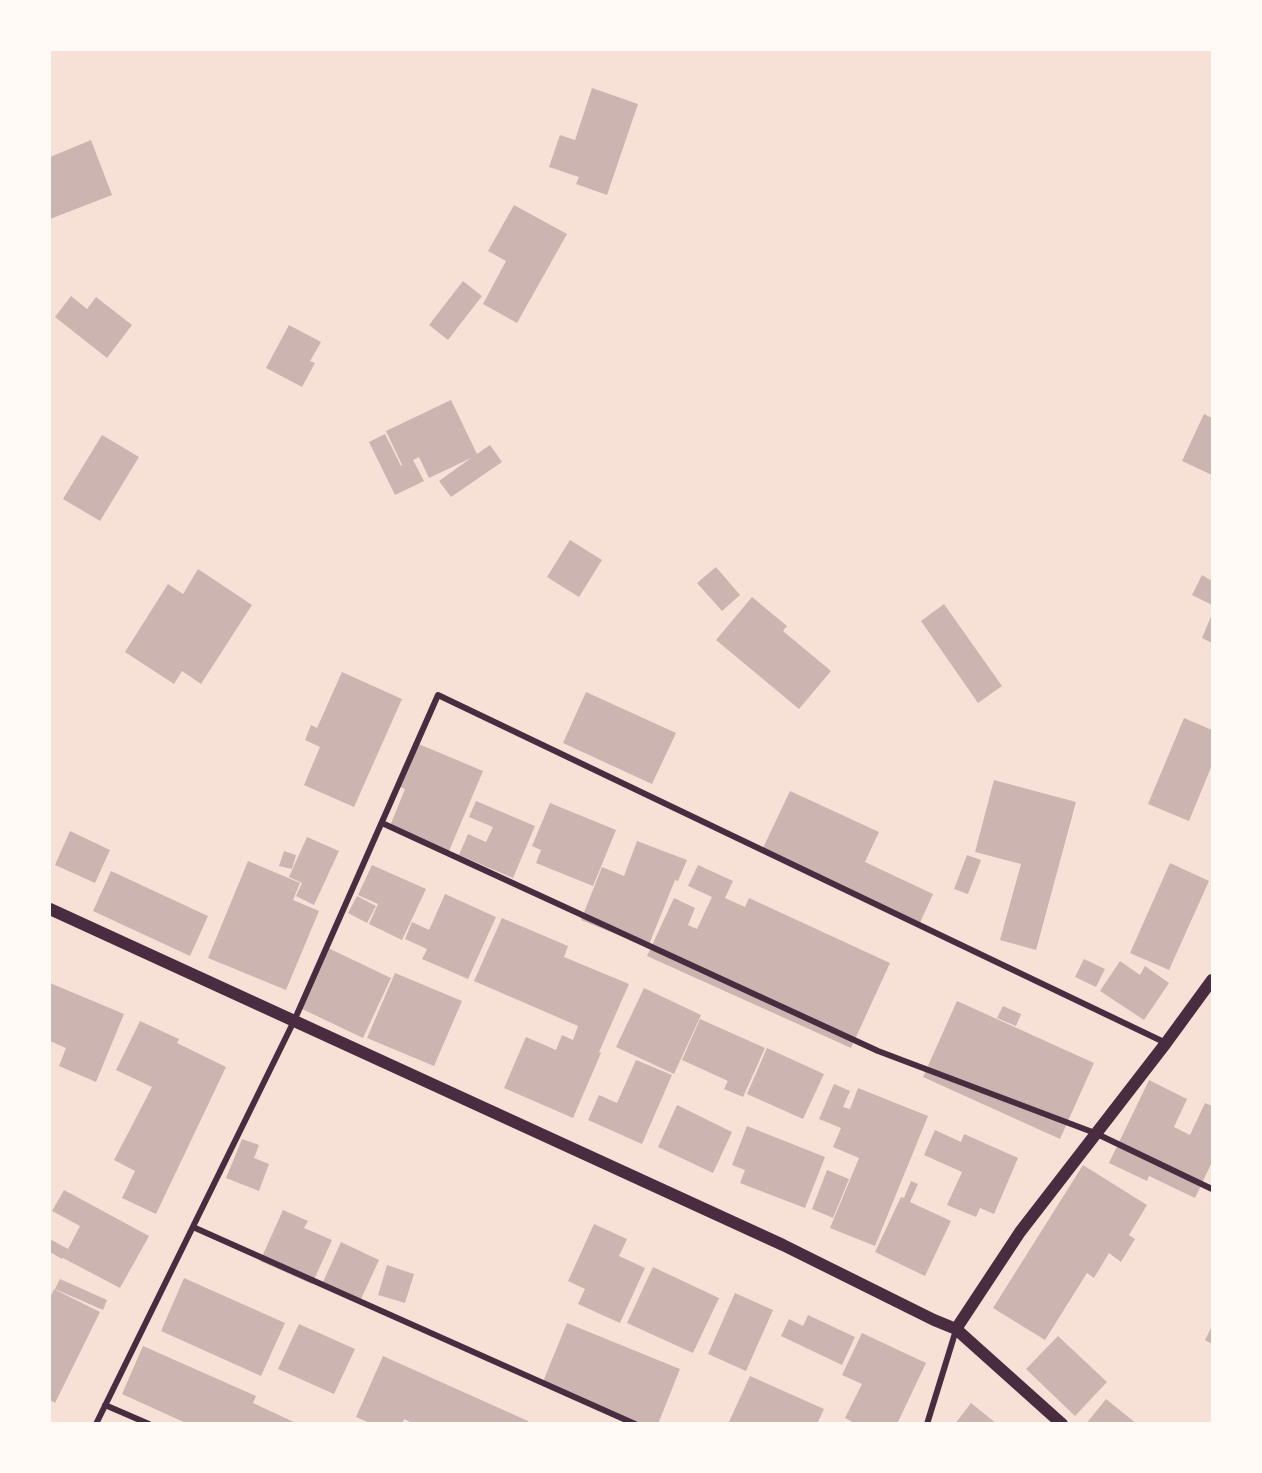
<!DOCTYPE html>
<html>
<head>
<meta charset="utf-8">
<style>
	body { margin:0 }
	#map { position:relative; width:1262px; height:1473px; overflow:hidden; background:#f7e1d7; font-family:"Varela Round",sans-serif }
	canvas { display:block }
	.frame { position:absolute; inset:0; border:51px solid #fffaf5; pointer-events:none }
</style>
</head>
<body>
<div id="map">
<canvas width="1262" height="1473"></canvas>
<div class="frame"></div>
</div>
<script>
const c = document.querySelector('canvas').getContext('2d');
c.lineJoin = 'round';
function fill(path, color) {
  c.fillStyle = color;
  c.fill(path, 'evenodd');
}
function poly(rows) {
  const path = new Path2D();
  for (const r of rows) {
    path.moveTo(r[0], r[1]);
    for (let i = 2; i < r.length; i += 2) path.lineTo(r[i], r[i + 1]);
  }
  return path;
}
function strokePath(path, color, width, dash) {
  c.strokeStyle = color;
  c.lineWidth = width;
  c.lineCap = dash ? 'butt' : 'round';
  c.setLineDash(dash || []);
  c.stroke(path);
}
const building = poly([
	[592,88,638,104,607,195,576,184,579,177,549,167,560,135,575,140],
	[91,140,112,195,50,219,50,157],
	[514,205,567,234,517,323,483,304,506,261,488,251],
	[463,281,482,296,448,340,429,325],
	[71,296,87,309,96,297,132,325,107,358,55,317],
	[289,325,321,342,310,361,315,363,302,387,266,368],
	[451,400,477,454,490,445,502,462,451,497,439,481,471,458,429,478,419,457,413,460,424,481,395,495,369,442,385,434,401,466,402,465,386,431],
	[1204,414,1212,418,1212,475,1182,461],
	[102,435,139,457,100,521,63,499],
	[570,540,602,560,579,597,547,577],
	[716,567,740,595,722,611,697,583],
	[198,569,252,605,201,684,182,671,174,684,125,652,168,584,183,594],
	[1202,575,1212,581,1212,605,1192,595],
	[752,597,787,626,783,631,831,671,799,709,716,640],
	[944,604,1002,686,978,703,921,621],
	[1212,614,1212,643,1202,638],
	[342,672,402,699,354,807,304,785,320,747,305,740,311,725,317,728],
	[586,692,676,733,652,784,563,743],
	[1184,718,1212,730,1212,765,1189,821,1148,804],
	[414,742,483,771,449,851,390,826,405,789,395,785],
	[994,780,1076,802,1036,950,1000,940,1021,864,975,852],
	[790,791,879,832,865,862,933,894,919,925,761,852],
	[476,801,535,826,513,878,459,855,468,834,486,842,493,827,469,817],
	[550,803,616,830,593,886,536,863,541,850,532,846],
	[70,831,110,850,95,883,55,865],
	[307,837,339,851,314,905,296,896,302,883,289,877],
	[637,841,687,860,678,881,675,880,648,947,581,920,602,867,624,876],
	[284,851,296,855,292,869,279,866],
	[967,855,981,860,968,894,954,889],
	[248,861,300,883,293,900,319,911,286,990,208,958],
	[1170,863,1209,881,1169,970,1130,953],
	[372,865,426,889,402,940,369,924,378,904,358,895],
	[698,865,733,881,725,898,745,907,749,898,890,963,851,1048,647,956,674,898,695,908,688,925,697,929,712,897,688,886],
	[111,871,208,916,190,956,93,911],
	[445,894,496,917,468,979,422,959,427,949,405,939,412,922,429,930],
	[357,896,376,906,367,923,348,913],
	[502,918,568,946,564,957,629,984,599,1052,601,1053,573,1118,504,1088,526,1037,556,1050,562,1035,573,1040,578,1026,474,981],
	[326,947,391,978,363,1038,298,1007],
	[1084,959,1105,969,1096,987,1075,977],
	[1120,961,1140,975,1145,966,1169,983,1144,1020,1100,991],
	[395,973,462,1001,434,1066,367,1038],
	[50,983,124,1014,96,1082,59,1066,66,1048,50,1041],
	[644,988,701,1015,674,1074,616,1047],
	[957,1001,1094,1063,1060,1139,923,1077],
	[1003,1006,1021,1014,1016,1026,997,1018],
	[700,1019,765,1048,743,1097,724,1089,728,1081,682,1060],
	[140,1021,179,1039,177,1043,226,1067,156,1214,122,1198,135,1171,114,1160,152,1087,116,1070],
	[767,1048,824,1074,803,1119,747,1094],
	[636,1060,672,1075,642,1144,588,1120,599,1095,617,1103],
	[1149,1080,1187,1099,1174,1127,1190,1135,1205,1103,1212,1106,1212,1162,1195,1198,1149,1176,1147,1181,1109,1163],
	[834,1084,850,1091,843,1107,850,1109,858,1088,928,1116,875,1246,830,1228,859,1158,833,1147,841,1128,819,1119],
	[677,1105,732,1132,713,1173,658,1147],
	[747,1126,825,1157,805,1208,740,1183,745,1170,732,1165],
	[935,1130,961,1142,964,1134,1018,1158,994,1214,980,1208,976,1217,947,1205,962,1172,924,1155],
	[242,1139,259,1145,254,1158,269,1164,259,1191,226,1178],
	[1083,1165,1147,1205,1129,1235,1135,1239,1121,1262,1109,1253,1094,1278,1087,1273,1045,1340,993,1308],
	[827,1170,849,1179,833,1218,812,1209],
	[911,1181,918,1184,910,1202,951,1221,925,1276,875,1252,901,1197,904,1198],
	[64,1190,149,1236,120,1288,63,1258,62,1259,50,1252,50,1239,68,1249,80,1226,52,1211],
	[283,1210,308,1221,304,1228,332,1240,312,1284,260,1261],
	[594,1224,627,1239,619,1256,645,1268,620,1323,578,1304,585,1289,568,1281],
	[341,1242,379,1260,361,1299,323,1282],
	[387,1265,414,1274,405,1303,378,1295],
	[653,1267,719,1298,693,1353,627,1323],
	[184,1278,285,1323,261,1376,161,1331],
	[60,1279,107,1300,103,1310,55,1289],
	[54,1289,100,1312,55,1403,50,1400,50,1298],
	[735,1293,773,1310,746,1371,708,1354],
	[808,1315,855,1337,842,1365,781,1336,789,1319,803,1326],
	[567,1323,680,1369,658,1424,641,1424,542,1384],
	[299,1324,355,1349,334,1394,278,1369],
	[1212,1326,1212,1344,1205,1340],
	[862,1333,926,1363,897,1424,856,1424,845,1418,862,1384,842,1375],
	[1058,1336,1107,1382,1075,1416,1026,1369],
	[143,1346,256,1396,253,1403,298,1424,188,1424,122,1394],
	[383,1356,528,1421,527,1424,414,1424,404,1419,402,1424,372,1424,356,1417],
	[750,1376,824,1409,817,1424,728,1424],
	[1106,1399,1137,1424,1086,1424],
	[971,1403,997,1424,955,1424]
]);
const minor = poly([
	[382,823,878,1051,1095,1133,1212,1189],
	[193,1227,635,1424],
	[105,1405,149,1424],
	[96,1424,294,1021,438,695,1166,1043],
	[927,1424,956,1330]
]);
const secondary = poly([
	[50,909,783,1245,934,1320,956,1329,1062,1424],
	[956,1329,1020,1232,1166,1043,1212,980]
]);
fill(building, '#ccb4b1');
strokePath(minor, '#4a2c40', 6);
strokePath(secondary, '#4a2c40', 12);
</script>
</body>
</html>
